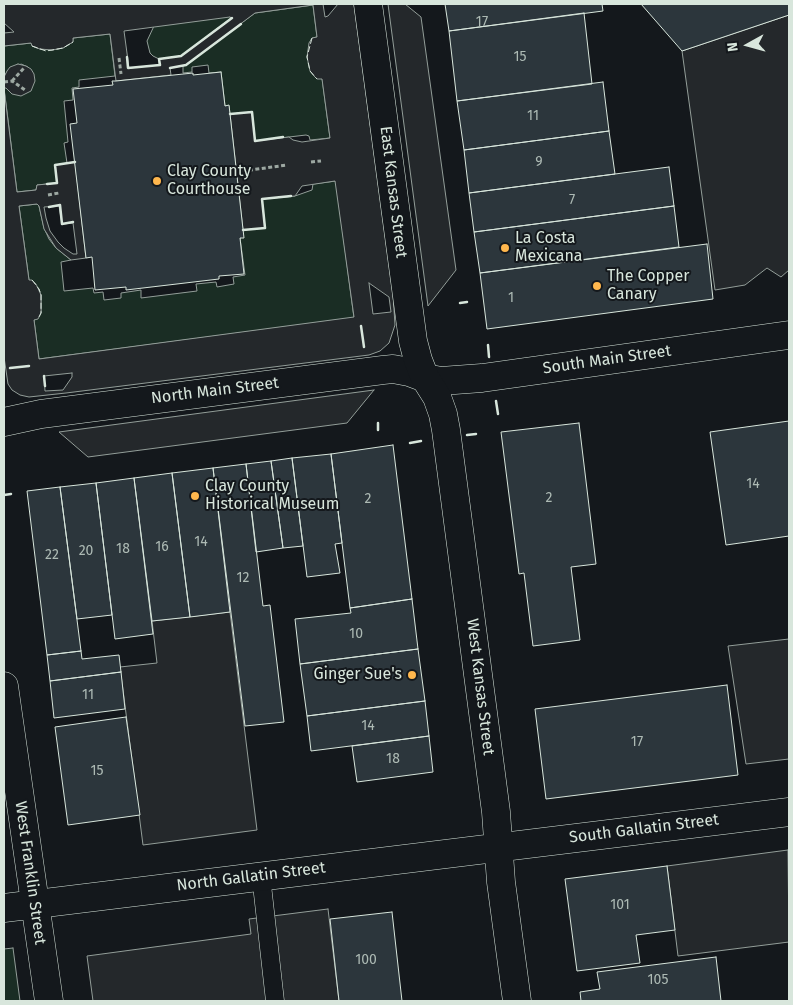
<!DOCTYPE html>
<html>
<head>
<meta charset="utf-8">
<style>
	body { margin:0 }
	#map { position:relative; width:793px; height:1005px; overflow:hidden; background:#14181c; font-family:"Fira Sans",sans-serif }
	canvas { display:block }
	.frame { position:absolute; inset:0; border:5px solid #d8e6dc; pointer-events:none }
	.north { position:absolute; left:723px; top:20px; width:50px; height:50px; -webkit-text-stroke:4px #14181c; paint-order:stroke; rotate:263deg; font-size:14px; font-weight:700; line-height:20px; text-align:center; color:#d8e6dc }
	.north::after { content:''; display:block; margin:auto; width:18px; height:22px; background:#d8e6dc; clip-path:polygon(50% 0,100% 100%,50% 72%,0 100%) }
</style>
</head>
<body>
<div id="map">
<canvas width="793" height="1005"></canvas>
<div class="frame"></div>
<div class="north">N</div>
</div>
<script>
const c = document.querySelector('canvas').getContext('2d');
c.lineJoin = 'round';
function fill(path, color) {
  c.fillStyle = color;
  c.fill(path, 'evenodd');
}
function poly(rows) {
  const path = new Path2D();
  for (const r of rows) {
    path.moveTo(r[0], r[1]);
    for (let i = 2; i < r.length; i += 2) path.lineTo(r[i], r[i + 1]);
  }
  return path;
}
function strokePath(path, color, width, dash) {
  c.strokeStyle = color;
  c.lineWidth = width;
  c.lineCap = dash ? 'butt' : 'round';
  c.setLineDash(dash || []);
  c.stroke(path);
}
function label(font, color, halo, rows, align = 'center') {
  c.font = font + ' "Fira Sans",sans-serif';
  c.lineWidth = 4;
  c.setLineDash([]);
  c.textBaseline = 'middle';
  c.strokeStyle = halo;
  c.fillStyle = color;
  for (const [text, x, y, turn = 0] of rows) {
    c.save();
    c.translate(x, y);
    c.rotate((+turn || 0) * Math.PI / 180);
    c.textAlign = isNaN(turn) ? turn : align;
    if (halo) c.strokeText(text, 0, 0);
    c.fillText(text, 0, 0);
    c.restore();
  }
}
const green = poly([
	[313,5,317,37,312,38,310,43,307,57,322,78,330,138,310,140,309,136,306,135,255,141,252,112,230,114,229,106,225,106,221,72,209,73,208,65,192,67,192,72,183,73,183,66,255,13,313,5],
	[230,16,232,18,181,56,159,59,153,56,150,53,147,41,154,26,230,16],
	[110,34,115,76,79,80,79,87,72,88,73,100,64,101,68,142,64,143,67,163,55,165,57,183,37,185,36,190,17,192,4,88,6,87,12,94,28,67,21,64,5,74,4,77,4,46,31,43,32,46,40,49,52,50,63,48,73,42,73,38,110,34],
	[336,181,354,318,39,359,34,320,41,313,41,295,39,289,29,280,19,206,37,204,39,206,44,228,49,239,56,248,71,260,61,262,64,291,93,288,94,293,103,292,104,300,121,298,121,293,141,290,141,298,197,291,196,284,216,282,217,287,234,284,233,277,245,275,240,238,243,230,265,227,262,199,295,196,312,190,313,184,336,181],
	[13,948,20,1001,4,1001,4,949,13,948]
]);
const parking = poly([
	[4,4,323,4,325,17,328,16,338,4,354,4,393,294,395,325,389,343,380,351,369,355,66,393,29,397,20,395,12,390,8,384,4,357,4,89,17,192,36,190,37,185,57,183,55,165,75,162,86,258,71,260,56,248,44,229,39,206,37,204,19,206,29,280,32,280,36,284,41,295,41,313,38,319,34,320,39,359,354,317,335,181,302,186,295,196,262,199,265,228,243,230,230,114,252,112,255,141,289,137,293,140,302,142,330,138,322,79,317,79,314,76,310,71,307,57,309,43,312,38,317,37,313,5,255,13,186,65,170,68,171,75,116,81,110,34,73,38,73,42,63,48,52,50,40,49,32,46,31,43,4,46,4,33,14,32,4,23,4,4],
	[230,17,231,18,181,56,159,59,159,65,129,68,124,31,230,17],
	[59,206,62,224,73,223,77,254,73,254,64,248,58,242,50,231,46,218,44,207,59,206],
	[369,283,389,297,391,312,373,314,369,283],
	[72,373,72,377,63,390,45,391,44,376,72,373],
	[388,4,405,4,421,17,456,270,428,306,388,4],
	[789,15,789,270,781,277,767,268,745,285,715,290,682,51,789,15],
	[18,64,26,66,31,69,34,74,35,81,31,91,21,96,12,94,6,88,4,88,4,77,7,71,10,67,18,64],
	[374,390,347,423,88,457,59,432,374,390],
	[230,612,257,830,143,845,120,667,157,663,152,621,230,612],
	[789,639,789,759,746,764,728,646,789,639],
	[788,850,789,942,678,956,667,866,788,850],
	[328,909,339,1001,93,1001,87,956,251,934,249,919,328,909]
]);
const building = poly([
	[445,4,602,4,603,11,449,31,445,4],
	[641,4,789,4,789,15,682,51,641,4],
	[584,13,592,84,457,101,449,31,584,13],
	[221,72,225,106,229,105,230,114,244,238,240,238,244,274,219,276,219,279,126,290,126,287,95,290,92,257,86,258,70,124,77,123,73,89,113,85,112,81,116,81,193,73,193,75,221,72],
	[603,82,609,131,464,150,457,101,603,82],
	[609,131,615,174,469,193,464,150,609,131],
	[669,167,674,206,474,232,469,193,669,167],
	[674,206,679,247,480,273,474,232,674,206],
	[707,244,713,299,487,329,480,273,707,244],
	[789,421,789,536,726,545,710,432,789,421],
	[579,423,596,564,571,567,580,640,533,646,524,573,519,574,501,432,579,423],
	[393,445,412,599,350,608,331,454,393,445],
	[331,454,342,543,335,544,340,573,307,577,292,458,331,454],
	[292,458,303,546,283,548,271,461,292,458],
	[271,461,283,548,256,552,246,464,271,461],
	[246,464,263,606,270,605,284,722,245,726,213,468,246,464],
	[213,468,230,612,190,617,172,473,213,468],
	[172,473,190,617,152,621,134,478,172,473],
	[134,478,153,634,115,639,96,483,134,478],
	[96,483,112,615,77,619,60,487,96,483],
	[60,487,81,651,47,655,27,491,60,487],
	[412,599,418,649,300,664,295,619,351,613,350,608,412,599],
	[418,649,425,701,307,716,300,664,418,649],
	[81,651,82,659,119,655,121,672,50,681,47,655,81,651],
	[121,672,125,709,54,718,50,681,121,672],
	[727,685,738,775,546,799,535,709,727,685],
	[425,701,429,736,311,751,307,716,425,701],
	[126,717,140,815,68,825,55,727,126,717],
	[429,736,433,772,357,782,352,746,429,736],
	[667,866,675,930,636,935,640,963,577,971,565,879,667,866],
	[392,912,402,1001,339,1001,330,919,392,912],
	[716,957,721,1001,581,1001,580,992,600,989,597,972,716,957]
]);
const path = poly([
	[119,58,121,74],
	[12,81,24,68],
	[4,82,12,81,25,90],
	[311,162,321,161],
	[236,172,287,165],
	[48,195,59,193]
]);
const service = poly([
	[261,876,275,1001]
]);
const minor = poly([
	[4,422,41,414,383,370,393,369,409,372,425,378,441,381,482,378,789,335]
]);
const tertiary = poly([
	[368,4,413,341,418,360,425,378,437,397,443,414,446,430,496,812,501,882,517,1001],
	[4,686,49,1001],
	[4,908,789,812]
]);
const fence = poly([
	[312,38,307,57,310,71,317,79],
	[32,46,46,51,52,50,63,48,73,42],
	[32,280,39,289,41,295,41,313,38,319]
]);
const wall = poly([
	[127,57,128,68,160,65,159,59,181,56,232,18],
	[170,68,186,65,241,24],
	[230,114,252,112,255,141,283,137],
	[47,184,57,183,55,165,75,162],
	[49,207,60,205,62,224,73,222],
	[243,230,265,228,262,199,291,196],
	[460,303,467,302],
	[361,326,364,347],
	[488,345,489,357],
	[10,368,29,366],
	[44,376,45,386],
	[496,401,498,414],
	[378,423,378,430],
	[467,435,476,434],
	[410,443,421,441],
	[4,495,11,494]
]);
const markers = [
	[157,181,5,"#ffb74d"],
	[505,248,5,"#ffb74d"],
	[597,286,5,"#ffb74d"],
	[195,496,5,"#ffb74d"],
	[412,675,5,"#ffb74d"]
];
const numberNames = [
	["17",482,22],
	["15",520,57],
	["11",533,116],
	["9",539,162],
	["7",572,200],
	["1",511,298],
	["14",753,484],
	["2",549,498],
	["2",368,499],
	["14",201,542],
	["16",162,547],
	["18",123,549],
	["20",86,551],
	["22",52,555],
	["12",243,578],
	["10",356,634],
	["11",88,695],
	["14",368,726],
	["17",637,742],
	["18",393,759],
	["15",97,771],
	["101",620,905],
	["100",366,960],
	["105",658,980]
];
const poiNames = [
	["Clay County",167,172],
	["Courthouse",167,190],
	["La Costa",515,239],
	["Mexicana",515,257],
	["The Copper",607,277],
	["Canary",607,295],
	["Clay County",205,487],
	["Historical Museum",205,505],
	["Ginger Sue's",402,675,"right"]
];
const streetNames = [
	["East Kansas Street",393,192,83],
	["South Main Street",607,360,-8],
	["North Main Street",215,391,-7],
	["West Kansas Street",480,687,83],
	["South Gallatin Street",644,829,-7],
	["West Franklin Street",30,873,82],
	["North Gallatin Street",251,877,-7]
];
fill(green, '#1a2d24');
strokePath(green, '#939e99', 1);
fill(parking, '#24282b');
strokePath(parking, '#939e99', 1);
fill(building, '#2c363c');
strokePath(building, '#d8e6dc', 1);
strokePath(service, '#d8e6dc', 19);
strokePath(minor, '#d8e6dc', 29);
strokePath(tertiary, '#d8e6dc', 29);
strokePath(path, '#9da8a2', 3, [4, 2.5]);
strokePath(service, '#14181c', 18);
strokePath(minor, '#14181c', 28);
strokePath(tertiary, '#14181c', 28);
strokePath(fence, '#d8e6dc', 1, [6, 2.5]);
strokePath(wall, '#d8e6dc', 2.5);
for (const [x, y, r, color] of markers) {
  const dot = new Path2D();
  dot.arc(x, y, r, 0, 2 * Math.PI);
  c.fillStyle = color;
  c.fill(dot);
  strokePath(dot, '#14181c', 2);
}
label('14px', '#adbab4', null, numberNames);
label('16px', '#d8e6dc', '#14181c', poiNames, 'left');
label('16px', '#d8e6dc', '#14181c', streetNames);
</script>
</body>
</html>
